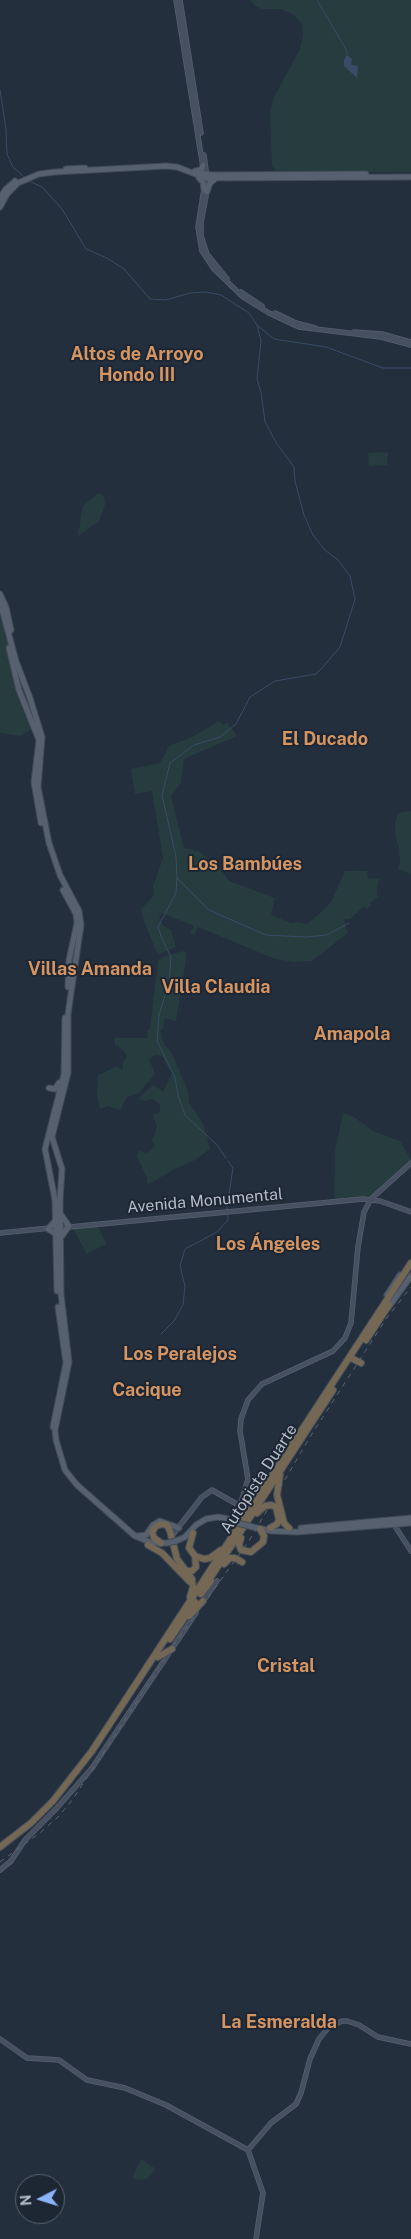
<!DOCTYPE html>
<html>
<head>
<meta charset="utf-8">
<style>
	body { margin:0 }
	#map { position:relative; width:411px; height:2239px; overflow:hidden; background:#242f3e; font-family:"Public Sans",sans-serif }
	canvas { display:block }
	.north { position:absolute; left:15px; top:2174px; width:50px; height:50px; box-sizing:border-box; background:#1d2633; border:1px solid #59626f; border-radius:50%; rotate:265deg; font-size:14px; font-weight:700; line-height:20px; text-align:center; color:#b4bcc9 }
	.north::after { content:''; display:block; margin:auto; width:18px; height:22px; background:#8ab4f8; clip-path:polygon(50% 0,100% 100%,50% 72%,0 100%) }
</style>
</head>
<body>
<div id="map">
<canvas width="411" height="2239"></canvas>
<div class="north">N</div>
</div>
<script>
const c = document.querySelector('canvas').getContext('2d');
c.lineJoin = 'round';
function fill(path, color) {
  c.fillStyle = color;
  c.fill(path, 'evenodd');
}
function poly(rows) {
  const path = new Path2D();
  for (const r of rows) {
    path.moveTo(r[0], r[1]);
    for (let i = 2; i < r.length; i += 2) path.lineTo(r[i], r[i + 1]);
  }
  return path;
}
function strokePath(path, color, width, dash) {
  c.strokeStyle = color;
  c.lineWidth = width;
  c.lineCap = dash ? 'butt' : 'round';
  c.setLineDash(dash || []);
  c.stroke(path);
}
function label(font, color, halo, rows, align = 'center') {
  c.font = font + ' "Public Sans",sans-serif';
  c.lineWidth = 4;
  c.setLineDash([]);
  c.textBaseline = 'middle';
  c.strokeStyle = halo;
  c.fillStyle = color;
  for (const [text, x, y, turn = 0] of rows) {
    c.save();
    c.translate(x, y);
    c.rotate((+turn || 0) * Math.PI / 180);
    c.textAlign = isNaN(turn) ? turn : align;
    if (halo) c.strokeText(text, 0, 0);
    c.fillText(text, 0, 0);
    c.restore();
  }
}
const green = poly([
	[250,0,411,0,411,172,280,173,276,171,272,166,270,113,274,97,300,49,303,35,302,24,294,15,281,9,263,9,257,7],
	[380,452,388,453,387,465,369,466,368,453],
	[98,493,104,496,105,505,99,521,78,536,83,506],
	[0,611,33,728,21,736,0,733],
	[219,721,223,725,227,722,237,736,184,759,181,783,171,796,184,848,198,851,218,866,229,881,275,898,271,915,291,923,298,922,307,924,318,915,331,902,345,871,367,871,368,878,379,879,377,890,378,897,370,903,371,906,366,909,364,906,350,919,344,919,348,933,312,961,294,962,275,959,198,927,194,935,190,933,194,926,162,913,159,917,163,926,171,930,176,947,160,954,156,951,144,921,141,909,154,895,153,886,163,858,152,791,135,794,131,769,160,763,169,746,192,737],
	[411,811,411,874,398,869,400,862,399,848,395,834,395,823,397,816,401,812],
	[183,951,187,953,176,1021,165,1018,163,1029,160,1030,164,1044,171,1051,188,1091,189,1103,203,1123,210,1149,195,1160,173,1170,147,1185,147,1178,137,1157,139,1150,146,1153,150,1151,155,1145,152,1141,157,1127,153,1115,160,1112,160,1104,153,1099,145,1101,138,1099,153,1085,163,1091,172,1074,162,1056,156,1055,149,1059,155,1074,139,1093,127,1097,120,1110,108,1106,100,1109,97,1095,98,1075,117,1066,121,1070,123,1068,123,1062,127,1056,124,1051,115,1044,115,1038,148,1038,147,1031,150,1028,158,961,163,957],
	[343,1113,354,1117,373,1131,400,1141,411,1160,371,1197,334,1199,335,1151],
	[98,1226,106,1244,87,1254,73,1229],
	[141,2159,156,2169,147,2179,138,2180,132,2178]
]);
const water = poly([
	[347,55,352,59,351,65,358,66,357,78,344,66,344,60]
]);
const stream = poly([
	[317,0,347,51,347,54],
	[0,90,6,129,7,154,13,167,24,177],
	[29,181,42,187,62,209,86,249,107,258,124,269,150,299,166,300,190,293,206,292,221,295,249,313,257,325,274,339,326,347,383,368,411,368],
	[177,878,209,910,266,935,306,937,327,935,349,923],
	[226,1158,217,1145,185,1115,178,1095,175,1077,157,1041,159,1015,169,983,171,957,162,939,158,927,176,893,177,878,176,857,162,795,170,763,194,745,220,737,236,724,250,697,275,681,316,674,322,668,340,647,355,599,350,576,338,560,325,550,313,535,304,515,295,481,294,467,277,444,265,422,261,392,257,379,261,341,257,325],
	[161,1334,174,1321,183,1305,185,1286,180,1266,185,1249,217,1232,228,1220,227,1207,233,1168,228,1161]
]);
const secondary = poly([
	[176,0,203,167],
	[180,0,201,133],
	[204,155,208,186,201,222,201,236,207,254,227,279],
	[204,189,198,227,202,251,214,269,243,297,269,313,299,327,381,337,411,345],
	[241,292,262,306],
	[275,313,296,323,315,328],
	[354,332,382,334,411,342],
	[59,1228,363,1199,380,1201,411,1212],
	[0,1233,50,1228],
	[393,1523,411,1551],
	[171,1537,202,1497,212,1490,240,1506,248,1479,240,1431,241,1419,248,1400,262,1384,333,1351,345,1338,351,1323,358,1247,364,1212,371,1199,411,1163],
	[202,1603,217,1581],
	[0,1870,11,1861,25,1840,56,1809,92,1768,196,1613],
	[0,2039,27,2058,59,2060,87,2080,125,2088,166,2105,248,2150],
	[248,2150,271,2123,296,2104,301,2093,310,2059,319,2039,328,2028,342,2021,347,2021,359,2025,378,2037,411,2044],
	[248,2150,263,2193,256,2239]
]);
const primary = poly([
	[66,169,85,168],
	[195,171,201,170,203,165],
	[199,173,212,175,366,174],
	[199,178,203,182,204,190],
	[207,192,210,183,216,178],
	[0,198,6,189,15,181],
	[0,207,7,194,18,183,39,174,55,172,166,166,177,167,206,178,411,177],
	[0,594,6,607,11,630],
	[0,602,16,661,30,698,42,737,38,787,49,843,60,875,79,911,81,925,68,1014,68,1073,52,1137,62,1169,60,1200,61,1294,69,1362,55,1430,56,1440,65,1470,77,1485,135,1536,152,1543,167,1543],
	[9,648,19,690,39,740,34,782,41,823],
	[63,890,76,914,77,923,69,960,68,987],
	[49,1088,55,1089,59,1083],
	[61,1215,69,1226,62,1236],
	[56,1220,48,1229,56,1234],
	[57,1291,55,1200,45,1149,64,1074,65,1018],
	[387,1295,400,1275],
	[388,1308,411,1276],
	[53,1427,66,1363,58,1307],
	[253,1527,271,1531,297,1532,411,1523],
	[301,1528,411,1518],
	[137,1536,146,1535,153,1525,160,1521,179,1528],
	[176,1541,185,1537,196,1525,206,1519,218,1517,234,1520]
]);
const highway = poly([
	[366,1340,389,1305],
	[353,1359,361,1363],
	[280,1475,277,1495,284,1523,289,1528],
	[257,1513,265,1506,271,1505,276,1507,279,1520,277,1524,270,1528],
	[193,1533,189,1548,195,1556,204,1559,210,1558,221,1550],
	[241,1538,239,1545,241,1550,251,1552,263,1542,264,1536,260,1529],
	[161,1543,154,1538,152,1532,156,1526,162,1524,167,1525,170,1531,177,1559,192,1579,193,1587,190,1597],
	[148,1545,162,1553,190,1582],
	[224,1564,230,1558,235,1558,242,1562],
	[187,1571,192,1571,196,1567,195,1556],
	[207,1583,333,1390],
	[201,1594,211,1581],
	[189,1616,203,1601],
	[170,1639,195,1602],
	[158,1657,172,1649],
	[0,1847,31,1823,53,1801,92,1751,411,1263]
]);
const rail = poly([
	[0,1862,41,1832,59,1816,73,1799,173,1646,249,1541,310,1437,386,1319,411,1287]
]);
const primaryBridge = poly([
	[233,1522,253,1527],
	[167,1543,176,1541]
]);
const streetNames = [
	["Avenida Monumental",205,1201,-5],
	["Autopista Duarte",259,1479,-57]
];
const neighbourhoodNames = [
	["Altos de Arroyo",137,354],
	["Hondo III",137,375],
	["El Ducado",325,739],
	["Los Bambúes",245,864],
	["Villas Amanda",90,969],
	["Villa Claudia",216,987],
	["Amapola",352,1034],
	["Los Ángeles",268,1244],
	["Los Peralejos",180,1354],
	["Cacique",147,1390],
	["Cristal",286,1666],
	["La Esmeralda",279,2022]
];
fill(green, '#263c3f');
fill(water, '#394c67');
strokePath(stream, '#394c67', 1);
strokePath(secondary, '#565f6c', 5.5);
strokePath(primary, '#414a57', 7);
strokePath(highway, '#434c59', 8);
strokePath(secondary, '#465061', 4);
strokePath(primary, '#56606e', 5);
strokePath(highway, '#746855', 6);
strokePath(rail, '#5a6575', 1, [5, 5]);
strokePath(primaryBridge, '#414a57', 7, []);
strokePath(primaryBridge, '#56606e', 5);
label('16px', '#b4bcc9', '#1d2633', streetNames);
label('bold 18px', '#d59563', '#1d2633', neighbourhoodNames);
</script>
</body>
</html>
